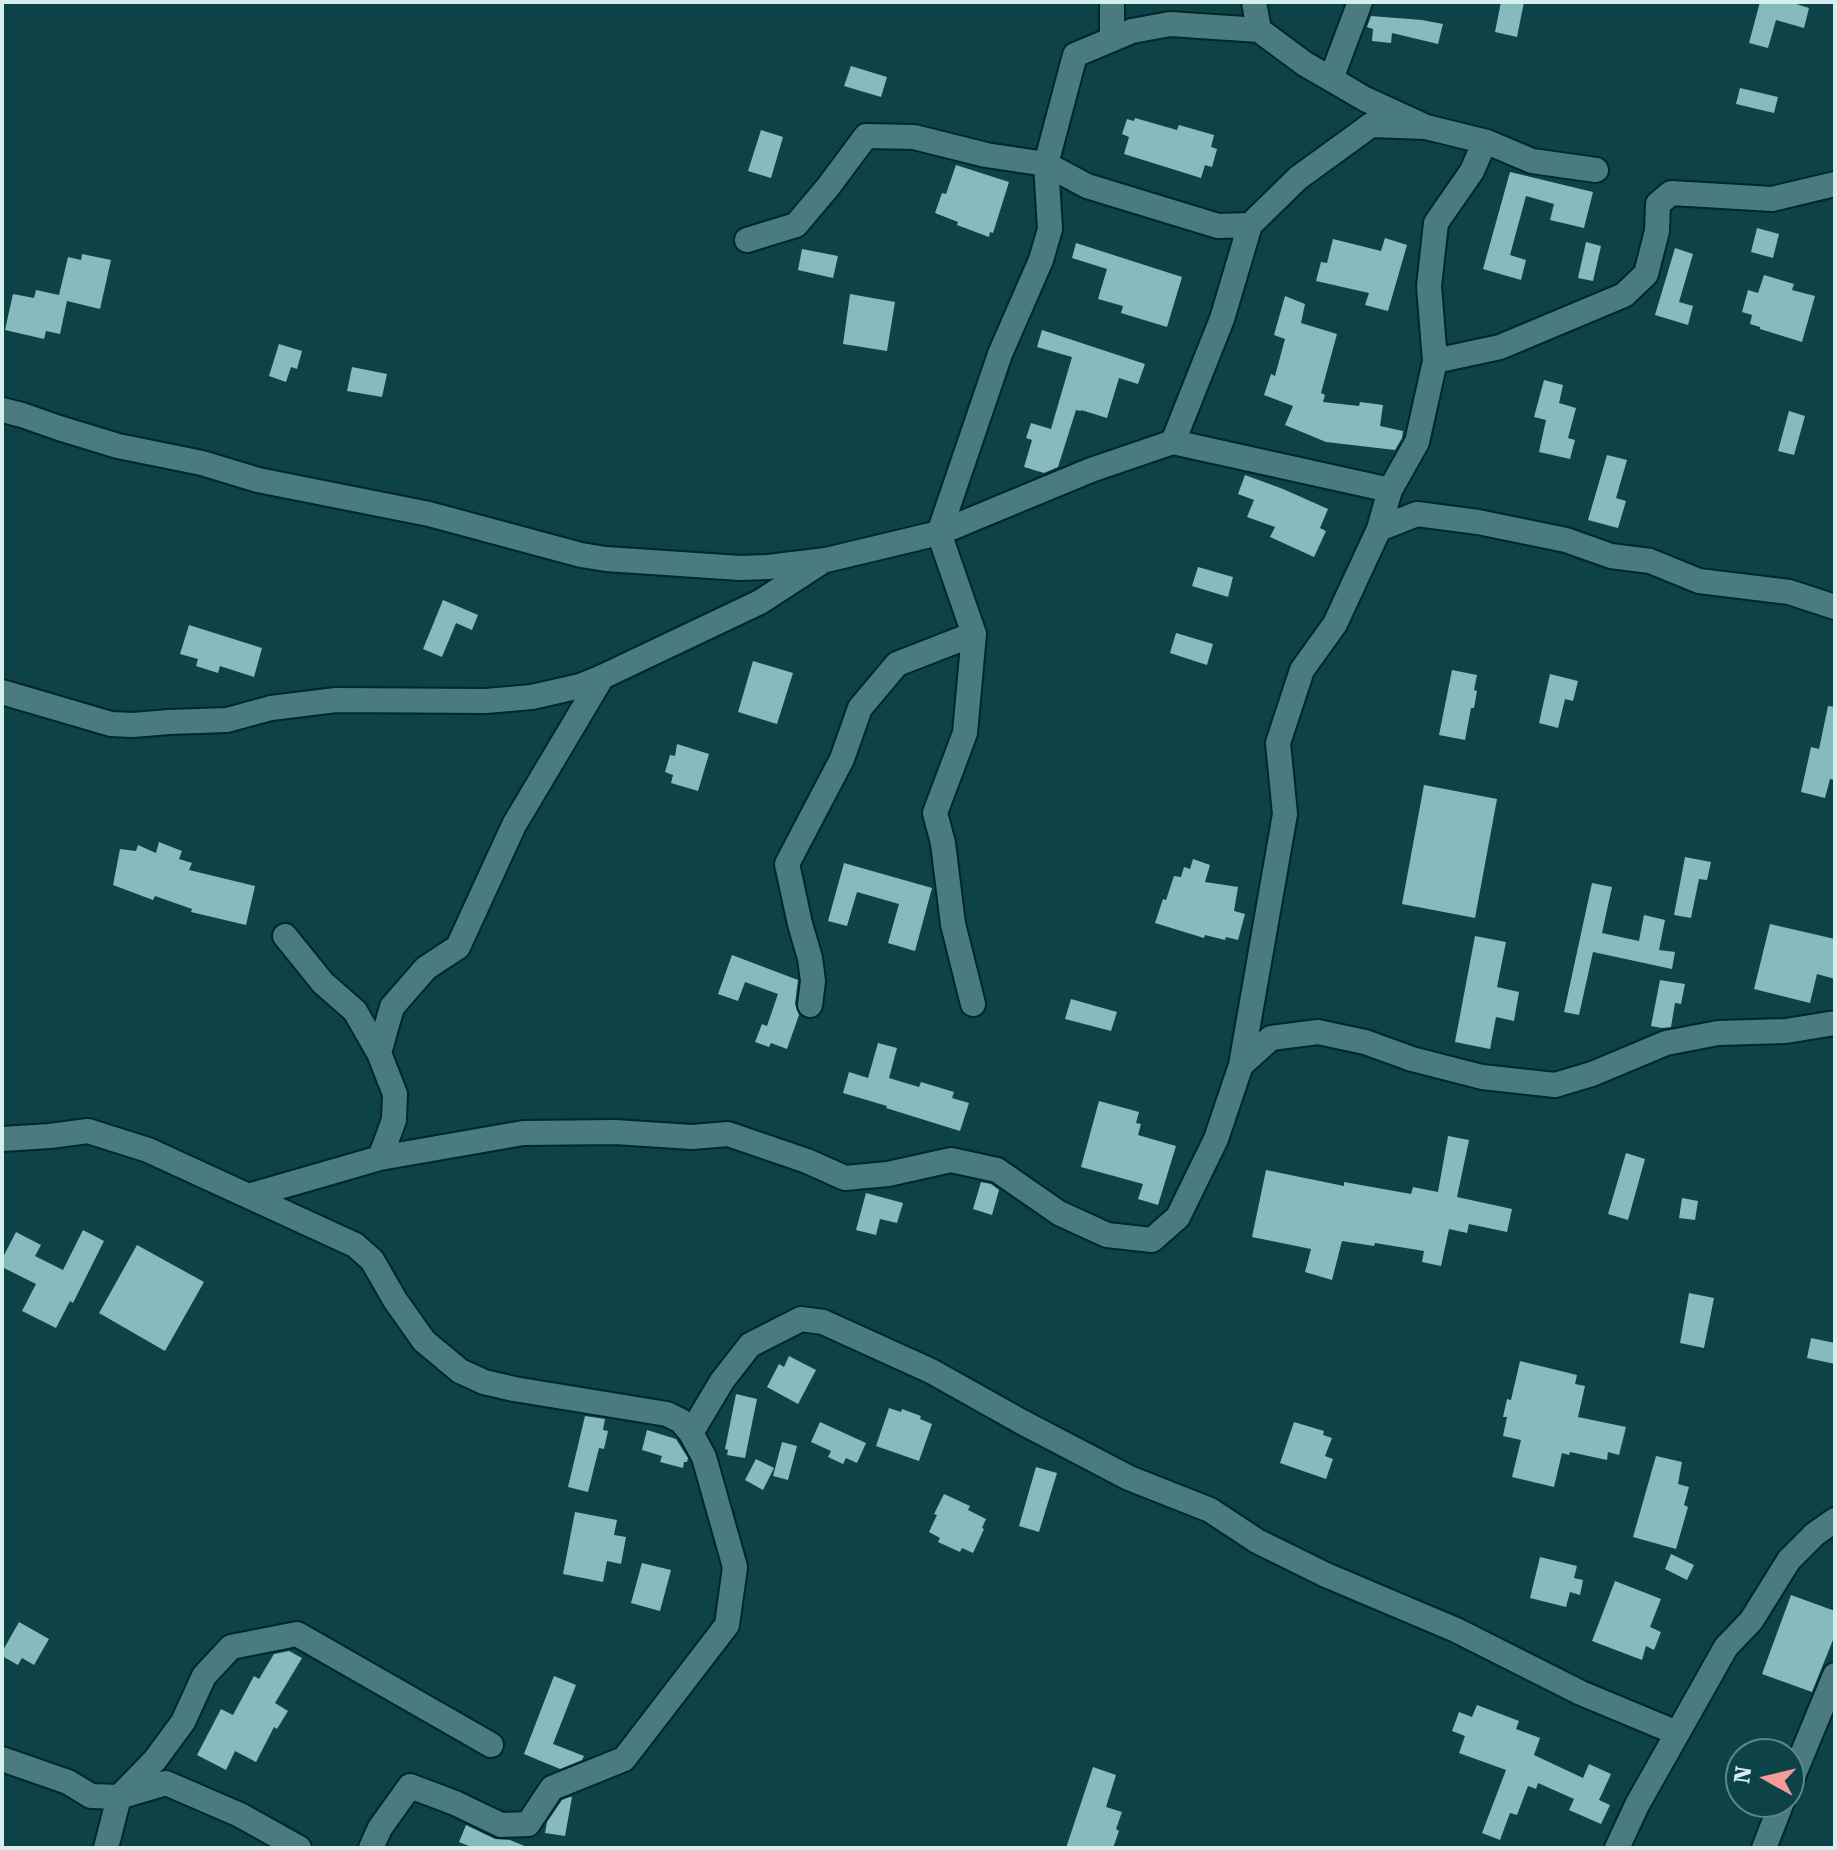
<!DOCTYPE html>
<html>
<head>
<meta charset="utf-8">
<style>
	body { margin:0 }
	#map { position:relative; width:1837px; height:1850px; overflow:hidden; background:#0d4346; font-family:"Roboto Serif",serif }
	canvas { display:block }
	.frame { position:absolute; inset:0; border:4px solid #d5eff0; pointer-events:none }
	.north { position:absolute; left:1725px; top:1738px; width:80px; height:80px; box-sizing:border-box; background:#0d4346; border:2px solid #5d888a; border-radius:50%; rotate:278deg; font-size:22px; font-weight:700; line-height:32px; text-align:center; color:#d5eff0 }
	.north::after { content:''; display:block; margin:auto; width:28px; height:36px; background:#f59b99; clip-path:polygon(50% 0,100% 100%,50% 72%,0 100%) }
</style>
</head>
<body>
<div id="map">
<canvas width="1837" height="1850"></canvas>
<div class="frame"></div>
<div class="north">N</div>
</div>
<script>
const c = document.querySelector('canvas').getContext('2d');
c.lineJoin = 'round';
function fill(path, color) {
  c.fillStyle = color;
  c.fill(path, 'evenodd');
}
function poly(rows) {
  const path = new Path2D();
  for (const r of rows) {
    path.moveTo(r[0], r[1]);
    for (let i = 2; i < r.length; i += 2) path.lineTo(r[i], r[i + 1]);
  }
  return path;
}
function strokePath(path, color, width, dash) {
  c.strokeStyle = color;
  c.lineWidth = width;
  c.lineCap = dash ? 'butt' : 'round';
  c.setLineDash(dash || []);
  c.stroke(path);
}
const building = poly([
	[1501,2,1524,2,1517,37,1495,32],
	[1760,2,1790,2,1809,8,1804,28,1776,20,1768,48,1749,43],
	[1371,16,1422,20,1443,24,1438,44,1392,33,1391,43,1372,41,1373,29,1367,27],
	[851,66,887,77,881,97,844,86],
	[1740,88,1778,97,1774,113,1736,104],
	[1135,118,1177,130,1179,125,1214,135,1211,147,1217,149,1212,167,1205,165,1201,178,1124,154,1129,137,1122,134,1127,119,1134,121],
	[761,130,783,137,771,178,748,171],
	[956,165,1009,182,993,233,990,232,989,237,957,225,958,222,935,213,942,193,946,194],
	[1510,172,1593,192,1584,228,1550,220,1554,204,1526,196,1510,255,1526,260,1521,280,1483,269],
	[1757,228,1779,234,1773,258,1751,252],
	[1385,238,1407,245,1388,311,1365,305,1369,293,1316,281,1321,262,1327,263,1333,239,1381,251],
	[1586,242,1601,246,1593,281,1578,278],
	[1076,243,1182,277,1167,327,1121,313,1123,306,1098,299,1107,269,1072,258],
	[1675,248,1693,254,1679,302,1693,306,1688,325,1655,315],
	[802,249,838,256,833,278,798,270],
	[82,254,111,260,100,309,67,301,60,334,46,331,44,339,5,330,13,294,34,298,36,290,59,295,68,257,81,260],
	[1764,275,1794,284,1792,290,1815,296,1802,342,1760,329,1760,327,1750,324,1752,315,1742,312,1748,290,1758,293],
	[850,294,895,302,887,351,843,344],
	[1285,296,1305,304,1301,323,1337,334,1321,393,1325,395,1323,402,1359,406,1360,402,1383,405,1380,426,1403,431,1402,438,1395,450,1326,442,1285,425,1293,406,1264,395,1271,374,1275,376,1285,339,1274,335],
	[1042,330,1145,364,1138,384,1119,378,1107,418,1081,410,1081,411,1076,410,1058,467,1044,473,1024,467,1032,440,1026,438,1031,423,1051,429,1072,357,1037,347],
	[279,344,302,351,297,369,291,367,286,382,269,376],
	[352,367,387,374,382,397,347,391],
	[1544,380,1563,385,1559,403,1576,408,1568,438,1575,440,1570,459,1539,452,1546,420,1534,417],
	[1789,411,1805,416,1794,455,1778,451],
	[1607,455,1627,460,1616,498,1626,501,1618,528,1588,520],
	[1245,475,1283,489,1328,509,1320,528,1326,531,1314,557,1270,537,1275,527,1247,517,1254,500,1238,494],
	[1198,567,1233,577,1228,597,1192,586],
	[443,600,478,615,472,630,456,623,442,657,423,649],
	[189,625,262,648,254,677,220,666,218,673,196,666,198,659,180,654],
	[1176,633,1213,644,1207,665,1170,653],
	[753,661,793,673,777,724,738,712],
	[1452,670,1477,675,1474,690,1477,691,1474,708,1471,708,1465,740,1439,735],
	[1550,674,1578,681,1573,701,1565,699,1558,728,1539,723],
	[1828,706,1835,707,1835,780,1830,779,1825,798,1801,792,1811,747,1819,749],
	[677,744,709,754,698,791,671,783,673,775,665,772,670,755,675,756],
	[1424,785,1497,799,1475,918,1402,904],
	[159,842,182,851,179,859,192,863,189,870,255,886,246,925,191,912,192,909,155,896,153,900,113,885,120,849,136,851,138,845,156,853],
	[1685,857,1711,862,1707,880,1699,879,1691,918,1674,915],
	[1193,859,1210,865,1205,882,1238,887,1234,911,1245,914,1238,940,1226,937,1225,940,1205,935,1204,938,1155,923,1163,899,1166,900,1174,876,1181,877,1184,867,1190,869],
	[844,863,932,888,915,951,888,943,899,904,857,892,847,926,828,921],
	[1592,883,1612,887,1602,933,1639,941,1644,915,1665,920,1659,950,1675,952,1672,969,1593,952,1579,1015,1564,1012],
	[1770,924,1835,939,1835,979,1817,974,1810,1003,1754,989],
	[1475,936,1506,942,1497,987,1519,992,1514,1021,1496,1017,1490,1049,1455,1042],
	[732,955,798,980,795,1004,799,1015,787,1049,771,1043,769,1047,755,1042,762,1024,767,1026,778,994,745,982,738,1001,718,994],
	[1660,980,1685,984,1681,1004,1675,1003,1671,1027,1662,1028,1651,1026],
	[1071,999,1117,1012,1111,1031,1065,1019],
	[878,1043,897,1048,889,1078,919,1087,921,1082,954,1092,952,1098,969,1103,960,1131,886,1108,887,1106,843,1093,849,1072,868,1078],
	[1099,1101,1139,1112,1136,1123,1141,1124,1138,1135,1176,1146,1158,1205,1138,1199,1143,1184,1081,1167],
	[1448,1136,1469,1140,1457,1197,1512,1209,1507,1232,1469,1224,1467,1233,1449,1229,1441,1266,1422,1262,1424,1251,1375,1243,1374,1246,1342,1241,1332,1280,1305,1272,1311,1249,1252,1237,1266,1170,1344,1186,1344,1182,1411,1194,1413,1187,1438,1192],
	[1626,1153,1645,1159,1628,1220,1608,1214],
	[981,1182,991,1184,999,1190,992,1215,973,1209],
	[866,1193,903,1203,897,1223,880,1219,876,1235,856,1230],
	[1682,1198,1698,1201,1695,1220,1679,1218],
	[83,1230,104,1241,73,1303,70,1301,56,1328,22,1311,36,1284,2,1267,2,1259,16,1232,41,1245,35,1256,63,1270],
	[137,1245,204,1282,165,1351,99,1313],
	[1689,1293,1714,1298,1704,1348,1680,1343],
	[1811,1338,1835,1343,1835,1364,1807,1358],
	[789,1356,816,1370,798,1404,767,1387,779,1364,784,1367],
	[1520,1361,1577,1375,1575,1384,1585,1386,1578,1417,1626,1427,1619,1455,1608,1452,1607,1460,1570,1452,1569,1455,1562,1453,1554,1487,1512,1477,1521,1440,1503,1436,1507,1417,1503,1417,1507,1399,1511,1400],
	[736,1394,757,1399,745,1458,727,1455,728,1450,725,1449],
	[889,1408,901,1412,902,1409,921,1416,920,1419,932,1424,919,1461,876,1446],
	[585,1416,605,1419,603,1430,608,1431,604,1449,599,1448,588,1492,568,1487],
	[820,1422,866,1443,857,1463,846,1458,843,1464,828,1457,831,1451,811,1442],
	[1294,1422,1324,1431,1323,1435,1332,1438,1325,1456,1333,1459,1326,1479,1280,1463],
	[647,1430,676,1439,688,1458,687,1462,684,1462,683,1468,660,1462,662,1456,642,1450],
	[782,1442,797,1446,788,1480,773,1476],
	[1656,1456,1682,1462,1678,1484,1689,1487,1684,1505,1688,1507,1676,1549,1633,1537],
	[756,1459,774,1468,763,1490,745,1480],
	[1036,1467,1057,1473,1039,1532,1019,1526],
	[944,1494,970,1506,968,1510,986,1519,982,1528,984,1529,973,1553,962,1548,960,1552,938,1542,940,1538,929,1532,937,1515,934,1514],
	[575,1512,617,1520,614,1535,626,1537,621,1564,607,1561,603,1582,563,1574],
	[1671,1554,1694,1565,1687,1580,1665,1569],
	[1540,1557,1577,1566,1574,1578,1583,1580,1580,1595,1570,1592,1566,1607,1530,1598],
	[642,1563,671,1570,660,1611,631,1603],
	[1615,1581,1661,1599,1650,1627,1661,1632,1654,1650,1646,1646,1642,1660,1592,1641],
	[1791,1595,1835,1611,1835,1635,1812,1692,1762,1674],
	[19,1622,49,1639,34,1665,22,1658,18,1665,2,1656,2,1652],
	[289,1651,302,1658,275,1703,288,1711,277,1729,274,1727,256,1762,235,1751,226,1770,197,1755,221,1709,233,1715,254,1676,259,1679,274,1654],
	[554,1676,576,1685,553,1744,584,1756,582,1760,560,1769,524,1754],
	[1477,1705,1519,1721,1516,1729,1540,1738,1534,1755,1583,1778,1589,1764,1611,1774,1599,1800,1610,1805,1601,1824,1569,1810,1574,1799,1538,1783,1536,1789,1528,1786,1517,1815,1510,1813,1500,1840,1482,1833,1506,1770,1459,1753,1465,1736,1452,1731,1459,1712,1472,1717],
	[1093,1767,1116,1775,1106,1807,1122,1812,1116,1829,1119,1831,1113,1848,1066,1848],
	[570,1797,572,1797,565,1836,545,1833,547,1822,562,1800],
	[466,1825,495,1839,510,1840,529,1848,474,1848,459,1842]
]);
const minor = poly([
	[1259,30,1305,64,1331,79,1365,99,1426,127,1487,142,1532,161,1596,170],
	[1112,39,1112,2],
	[1331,79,1360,2],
	[747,240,796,225,828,187,866,136,914,137,986,155,1046,164,1087,186,1218,226,1250,225,1298,178,1371,125,1426,127],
	[1435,361,1429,286,1436,223,1472,171,1482,148],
	[2,410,22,415,59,428,118,446,202,463,258,480,429,514,581,555,606,559,740,568,768,567,826,560,939,533,1091,470,1173,442,1390,490,1417,442,1435,361,1500,347,1624,295,1646,274,1657,231,1658,204,1671,193,1772,199,1835,184],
	[1173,442,1222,319,1250,225],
	[1379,529,1417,514,1478,522,1566,540,1611,556,1650,561,1699,581,1789,592,1835,607],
	[2,692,111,724,133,725,169,722,227,720,271,708,336,700,486,701,532,697,580,686,602,677,760,602,820,563],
	[285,936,323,983,355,1011,379,1053],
	[973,1004,953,924,943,843,935,813,965,733,974,634,939,533,1000,354,1041,260,1050,229,1046,164,1075,55,1132,31,1170,24,1259,30,1254,2],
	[810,1005,813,981,810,958,800,924,787,864,842,759,860,708,897,664,974,634],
	[1241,1065,1285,814,1278,743,1302,670,1335,624,1379,529,1390,490],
	[2,1139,50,1136,88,1131,148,1150,355,1245,372,1260,395,1300,424,1341,460,1371,484,1382,514,1389,667,1414,681,1421,691,1433,704,1457,735,1567,727,1625,624,1759,552,1788,528,1824,501,1825,455,1803,410,1786,380,1828,371,1848],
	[380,1158,394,1120,395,1094,379,1053,392,1007,426,968,458,947,514,825,602,677],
	[248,1196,380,1158,523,1133,615,1132,692,1137,728,1134,807,1161,845,1178,888,1174,951,1160,997,1170,1059,1213,1107,1235,1152,1240,1178,1217,1216,1139,1241,1065,1271,1038,1318,1032,1365,1042,1412,1059,1482,1077,1555,1085,1592,1074,1666,1043,1718,1033,1786,1031,1835,1023],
	[691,1433,722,1381,750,1345,801,1319,823,1322,931,1371,1022,1422,1129,1478,1210,1510,1257,1541,1326,1575,1456,1630,1581,1693,1677,1733],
	[2,1759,68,1782,91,1796,119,1797,166,1783,240,1815,299,1848],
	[1789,1786,1835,1675],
	[106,1848,119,1797,155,1760,183,1722,204,1676,231,1647,297,1634,491,1745],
	[1617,1848,1637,1805,1726,1647,1751,1621,1789,1560,1815,1534,1835,1520],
	[1764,1848,1782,1802]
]);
fill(building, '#87babd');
strokePath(minor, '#00272a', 28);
strokePath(minor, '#4a7b7f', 24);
</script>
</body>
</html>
